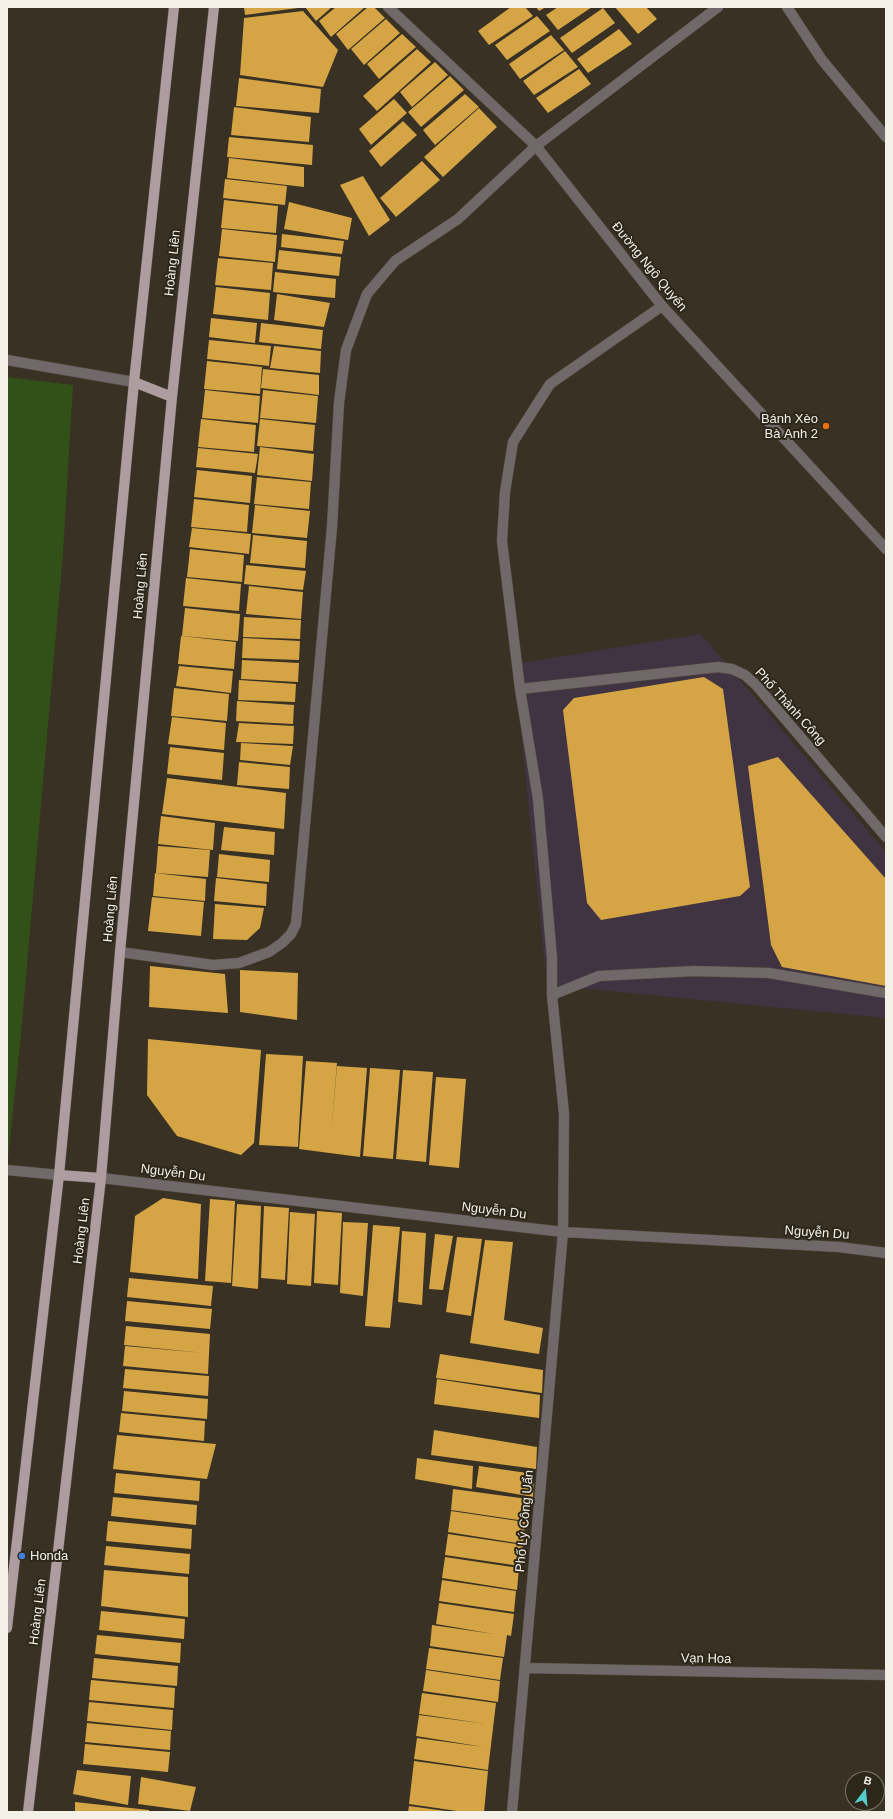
<!DOCTYPE html>
<html>
<head>
<meta charset="utf-8">
<style>
	body { margin:0 }
	#map { position:relative; width:893px; height:1819px; overflow:hidden; background:#383124; font-family:Helvetica,sans-serif }
	canvas { display:block }
	.frame { position:absolute; inset:0; border:8px solid #f4f0e8; pointer-events:none }
	.north { position:absolute; left:845px; top:1771px; width:40px; height:40px; box-sizing:border-box; background:#2d271a; border:1px solid #7d776c; border-radius:50%; rotate:16deg; font-size:11px; font-weight:700; line-height:16px; text-align:center; color:#f4f0e8 }
	.north::after { content:''; display:block; margin:auto; width:14px; height:18px; background:#53cdcb; clip-path:polygon(50% 0,100% 100%,50% 72%,0 100%) }
</style>
</head>
<body>
<div id="map">
<canvas width="893" height="1819"></canvas>
<div class="frame"></div>
<div class="north">B</div>
</div>
<script>
const c = document.querySelector('canvas').getContext('2d');
c.lineJoin = 'round';
function fill(path, color) {
  c.fillStyle = color;
  c.fill(path, 'evenodd');
}
function poly(rows) {
  const path = new Path2D();
  for (const r of rows) {
    path.moveTo(r[0], r[1]);
    for (let i = 2; i < r.length; i += 2) path.lineTo(r[i], r[i + 1]);
  }
  return path;
}
function strokePath(path, color, width, dash) {
  c.strokeStyle = color;
  c.lineWidth = width;
  c.lineCap = dash ? 'butt' : 'round';
  c.setLineDash(dash || []);
  c.stroke(path);
}
function label(font, color, halo, rows, align = 'center') {
  c.font = font + ' Helvetica,sans-serif';
  c.lineWidth = 4;
  c.setLineDash([]);
  c.textBaseline = 'middle';
  c.strokeStyle = halo;
  c.fillStyle = color;
  for (const [text, x, y, turn = 0] of rows) {
    c.save();
    c.translate(x, y);
    c.rotate((+turn || 0) * Math.PI / 180);
    c.textAlign = isNaN(turn) ? turn : align;
    if (halo) c.strokeText(text, 0, 0);
    c.fillText(text, 0, 0);
    c.restore();
  }
}
const commercial = poly([
	[701,634,886,852,886,1018,547,985,514,664]
]);
const green = poly([
	[7,377,73,385,63,553,21,1034,7,1168]
]);
const building = poly([
	[244,7,298,7,298,8,245,15],
	[305,7,332,7,316,21],
	[336,7,365,7,331,37,319,21],
	[368,7,374,7,385,18,348,50,336,34],
	[511,7,525,7,533,16,489,45,478,31],
	[536,7,546,7,539,11],
	[558,7,592,7,558,30,546,15],
	[615,7,646,7,657,19,638,34],
	[603,8,615,23,572,53,560,38],
	[303,11,338,50,323,87,240,75,244,18],
	[537,16,550,31,507,60,495,45],
	[386,19,400,33,364,65,351,49],
	[619,29,632,44,588,73,577,59],
	[402,34,416,47,379,79,367,64],
	[551,35,564,50,520,79,509,64],
	[417,49,431,62,377,111,363,96],
	[565,51,578,67,534,95,523,81],
	[435,62,448,75,412,107,400,92],
	[579,69,591,84,548,113,536,98],
	[450,76,464,90,421,127,408,112],
	[239,78,321,89,319,113,236,106],
	[465,94,479,107,435,145,423,130],
	[394,99,407,113,371,145,359,129],
	[234,107,311,117,309,142,231,135],
	[479,108,497,127,443,177,424,157],
	[403,121,417,135,381,167,369,151],
	[229,137,313,145,312,165,227,157],
	[229,158,304,167,304,187,227,178],
	[422,161,440,180,396,217,380,198],
	[363,176,390,220,369,236,340,185],
	[225,179,287,186,285,205,223,198],
	[224,200,278,206,276,233,221,228],
	[289,202,352,218,348,240,284,229],
	[222,229,277,235,275,262,219,256],
	[282,234,344,241,342,254,281,247],
	[279,250,341,257,339,276,277,269],
	[218,258,273,263,271,290,215,285],
	[275,272,336,279,335,298,273,292],
	[216,287,270,293,268,320,213,314],
	[277,294,330,303,324,327,274,320],
	[211,318,257,323,255,343,209,337],
	[261,323,323,330,321,349,259,342],
	[209,340,271,346,269,366,207,359],
	[274,346,321,351,320,373,270,368],
	[207,361,262,367,260,394,204,389],
	[263,369,319,375,319,395,261,388],
	[205,390,260,396,258,423,202,418],
	[263,390,318,396,316,423,260,418],
	[201,419,256,425,254,452,198,447],
	[260,419,315,425,313,451,257,446],
	[260,447,314,454,312,481,257,475],
	[198,448,258,454,255,473,196,467],
	[197,470,252,476,250,503,194,497],
	[257,477,311,482,309,509,254,504],
	[194,499,249,505,247,532,191,527],
	[255,505,310,511,307,538,252,533],
	[192,528,251,534,249,554,189,547],
	[253,535,307,541,305,568,250,563],
	[190,549,244,555,242,582,187,577],
	[246,565,306,571,303,590,244,584],
	[186,578,241,584,239,611,183,606],
	[249,586,303,592,301,619,246,614],
	[185,608,240,614,238,641,182,636],
	[244,617,301,620,300,639,243,637],
	[181,636,236,642,234,669,178,664],
	[243,638,300,641,299,660,242,658],
	[242,660,299,663,298,682,241,679],
	[179,666,233,671,231,693,176,686],
	[704,677,723,689,750,887,740,896,601,920,587,903,563,710,574,698],
	[239,680,296,684,295,702,238,700],
	[174,688,229,694,227,721,171,716],
	[237,701,294,705,293,724,236,721],
	[172,717,226,723,224,750,168,744],
	[239,723,294,726,293,744,236,742],
	[241,743,293,746,290,765,240,760],
	[170,747,224,753,222,780,167,774],
	[778,757,886,879,886,986,782,967,771,945,748,766],
	[239,762,290,767,289,789,237,785],
	[167,778,286,793,284,829,162,814],
	[161,816,215,823,213,850,158,844],
	[224,827,275,832,274,855,221,850],
	[158,846,210,850,208,877,156,873],
	[219,854,270,860,269,882,217,877],
	[155,873,206,879,205,901,153,896],
	[216,878,267,884,266,906,214,901],
	[152,897,204,902,201,936,148,931],
	[215,904,264,908,260,928,247,940,213,939],
	[150,966,225,974,228,1013,149,1007],
	[240,970,298,973,297,1020,240,1012],
	[148,1039,261,1050,254,1143,241,1155,177,1136,147,1095],
	[266,1054,303,1056,298,1147,259,1145],
	[306,1061,337,1063,331,1134,337,1066,367,1068,360,1157,299,1149],
	[370,1068,400,1070,393,1159,363,1156],
	[403,1070,433,1072,426,1162,396,1159],
	[436,1077,466,1079,459,1168,429,1165],
	[163,1198,201,1204,198,1279,130,1272,135,1216],
	[210,1199,235,1201,231,1283,205,1281],
	[237,1204,261,1206,258,1289,232,1286],
	[264,1206,289,1208,285,1280,261,1278],
	[317,1211,342,1213,338,1285,314,1283],
	[290,1212,315,1214,311,1286,287,1284],
	[343,1222,368,1223,363,1296,340,1293],
	[373,1225,400,1227,390,1328,365,1326],
	[402,1231,426,1233,422,1305,398,1302],
	[435,1234,453,1236,443,1290,429,1289],
	[457,1237,482,1239,471,1316,446,1312],
	[485,1240,513,1242,504,1320,543,1328,539,1354,470,1343],
	[129,1278,213,1286,211,1306,127,1297],
	[127,1301,212,1309,210,1329,125,1321],
	[126,1326,210,1334,208,1374,123,1366,125,1346,204,1353,124,1345],
	[440,1354,543,1370,542,1393,436,1378],
	[125,1369,209,1376,208,1396,123,1388],
	[437,1379,540,1395,539,1418,434,1404],
	[124,1391,208,1399,207,1419,122,1411],
	[121,1413,205,1421,204,1441,119,1432],
	[434,1430,537,1447,536,1469,431,1455],
	[117,1435,216,1444,207,1479,113,1469],
	[417,1458,473,1466,472,1489,415,1479],
	[479,1466,534,1474,533,1497,476,1487],
	[116,1473,200,1481,199,1501,114,1493],
	[453,1489,528,1499,525,1521,451,1510],
	[113,1497,197,1505,196,1525,111,1516],
	[451,1511,525,1522,523,1544,448,1532],
	[108,1521,192,1529,191,1549,106,1541],
	[448,1534,523,1545,520,1566,445,1555],
	[106,1546,190,1554,189,1574,104,1565],
	[445,1557,519,1568,517,1590,442,1578],
	[104,1570,188,1577,188,1617,101,1606],
	[442,1580,516,1591,514,1612,439,1601],
	[439,1603,514,1614,511,1636,507,1635,504,1657,430,1646,432,1625,494,1634,436,1624],
	[101,1611,185,1619,184,1639,99,1630],
	[97,1635,181,1643,180,1663,95,1654],
	[429,1648,503,1658,500,1680,426,1669],
	[94,1658,178,1666,177,1686,92,1678],
	[426,1670,500,1681,498,1702,423,1691],
	[91,1680,175,1688,174,1708,89,1700],
	[422,1693,496,1703,488,1770,414,1759,417,1738,484,1747,416,1736,419,1715,487,1724,419,1714],
	[89,1702,173,1710,172,1730,87,1721],
	[87,1723,171,1731,170,1750,85,1742],
	[85,1744,170,1752,168,1772,83,1764],
	[414,1761,488,1771,484,1812,464,1812,409,1804],
	[77,1770,131,1776,128,1805,73,1794],
	[141,1777,196,1787,190,1811,138,1804],
	[75,1802,149,1810,149,1812,75,1812],
	[409,1806,446,1811,446,1812,408,1812]
]);
const service = poly([
	[7,1170,59,1175]
]);
const minor = poly([
	[7,360,134,382],
	[520,689,718,667,732,669,745,675,756,685,886,837],
	[120,952,213,965,239,963,269,952,282,943,291,934,296,924,332,527,339,403,346,350,367,294,395,261,458,219,536,146,718,7],
	[552,995,599,976,694,971,769,973,886,993],
	[101,1178,563,1232,839,1247,886,1253],
	[525,1668,886,1675],
	[512,1812,563,1232,564,1114,552,995,552,958,538,799,520,689,502,541,505,492,513,442,550,384,662,306]
]);
const tertiary = poly([
	[388,7,536,146,662,306,886,549],
	[787,7,822,60,886,137]
]);
const primary = poly([
	[134,382,172,397],
	[59,1175,101,1178],
	[7,1628,59,1175,134,382,174,7],
	[28,1812,101,1178,120,952,172,397,214,7]
]);
const markers = [
	[826,426,4,"#e8710a"],
	[22,1556,4,"#3f7fe0"]
];
const streetNames = [
	["Hoàng Liên",173,263,-84],
	["Đường Ngô Quyến",649,267,51],
	["Hoàng Liên",141,586,-85],
	["Phố Thành Công",790,707,48],
	["Hoàng Liên",111,909,-85],
	["Nguyễn Du",173,1173,7],
	["Nguyễn Du",494,1211,7],
	["Hoàng Liên",82,1231,-83],
	["Nguyễn Du",817,1233,4],
	["Phố Lý Công Uẩn",525,1521,-85],
	["Hoàng Liên",38,1612,-83],
	["Vạn Hoa",706,1659,1]
];
const poiNames = [
	["Bánh Xèo",818,419],
	["Bà Anh 2",818,434],
	["Honda",30,1556,"left"]
];
fill(commercial, '#403443');
fill(green, '#325118');
fill(building, '#d5a545');
strokePath(service, '#565043', 11);
strokePath(minor, '#565043', 11);
strokePath(tertiary, '#565043', 11);
strokePath(primary, '#565043', 11);
strokePath(service, '#706869', 10);
strokePath(minor, '#706869', 10);
strokePath(tertiary, '#706869', 10);
strokePath(primary, '#ad9da0', 10);
for (const [x, y, r, color] of markers) {
  const dot = new Path2D();
  dot.arc(x, y, r, 0, 2 * Math.PI);
  c.fillStyle = color;
  c.fill(dot);
  strokePath(dot, '#2d271a', 1.5);
}
label('13px', '#f4f0e8', '#2d271a', streetNames);
label('13px', '#f4f0e8', '#2d271a', poiNames, 'right');
</script>
</body>
</html>
